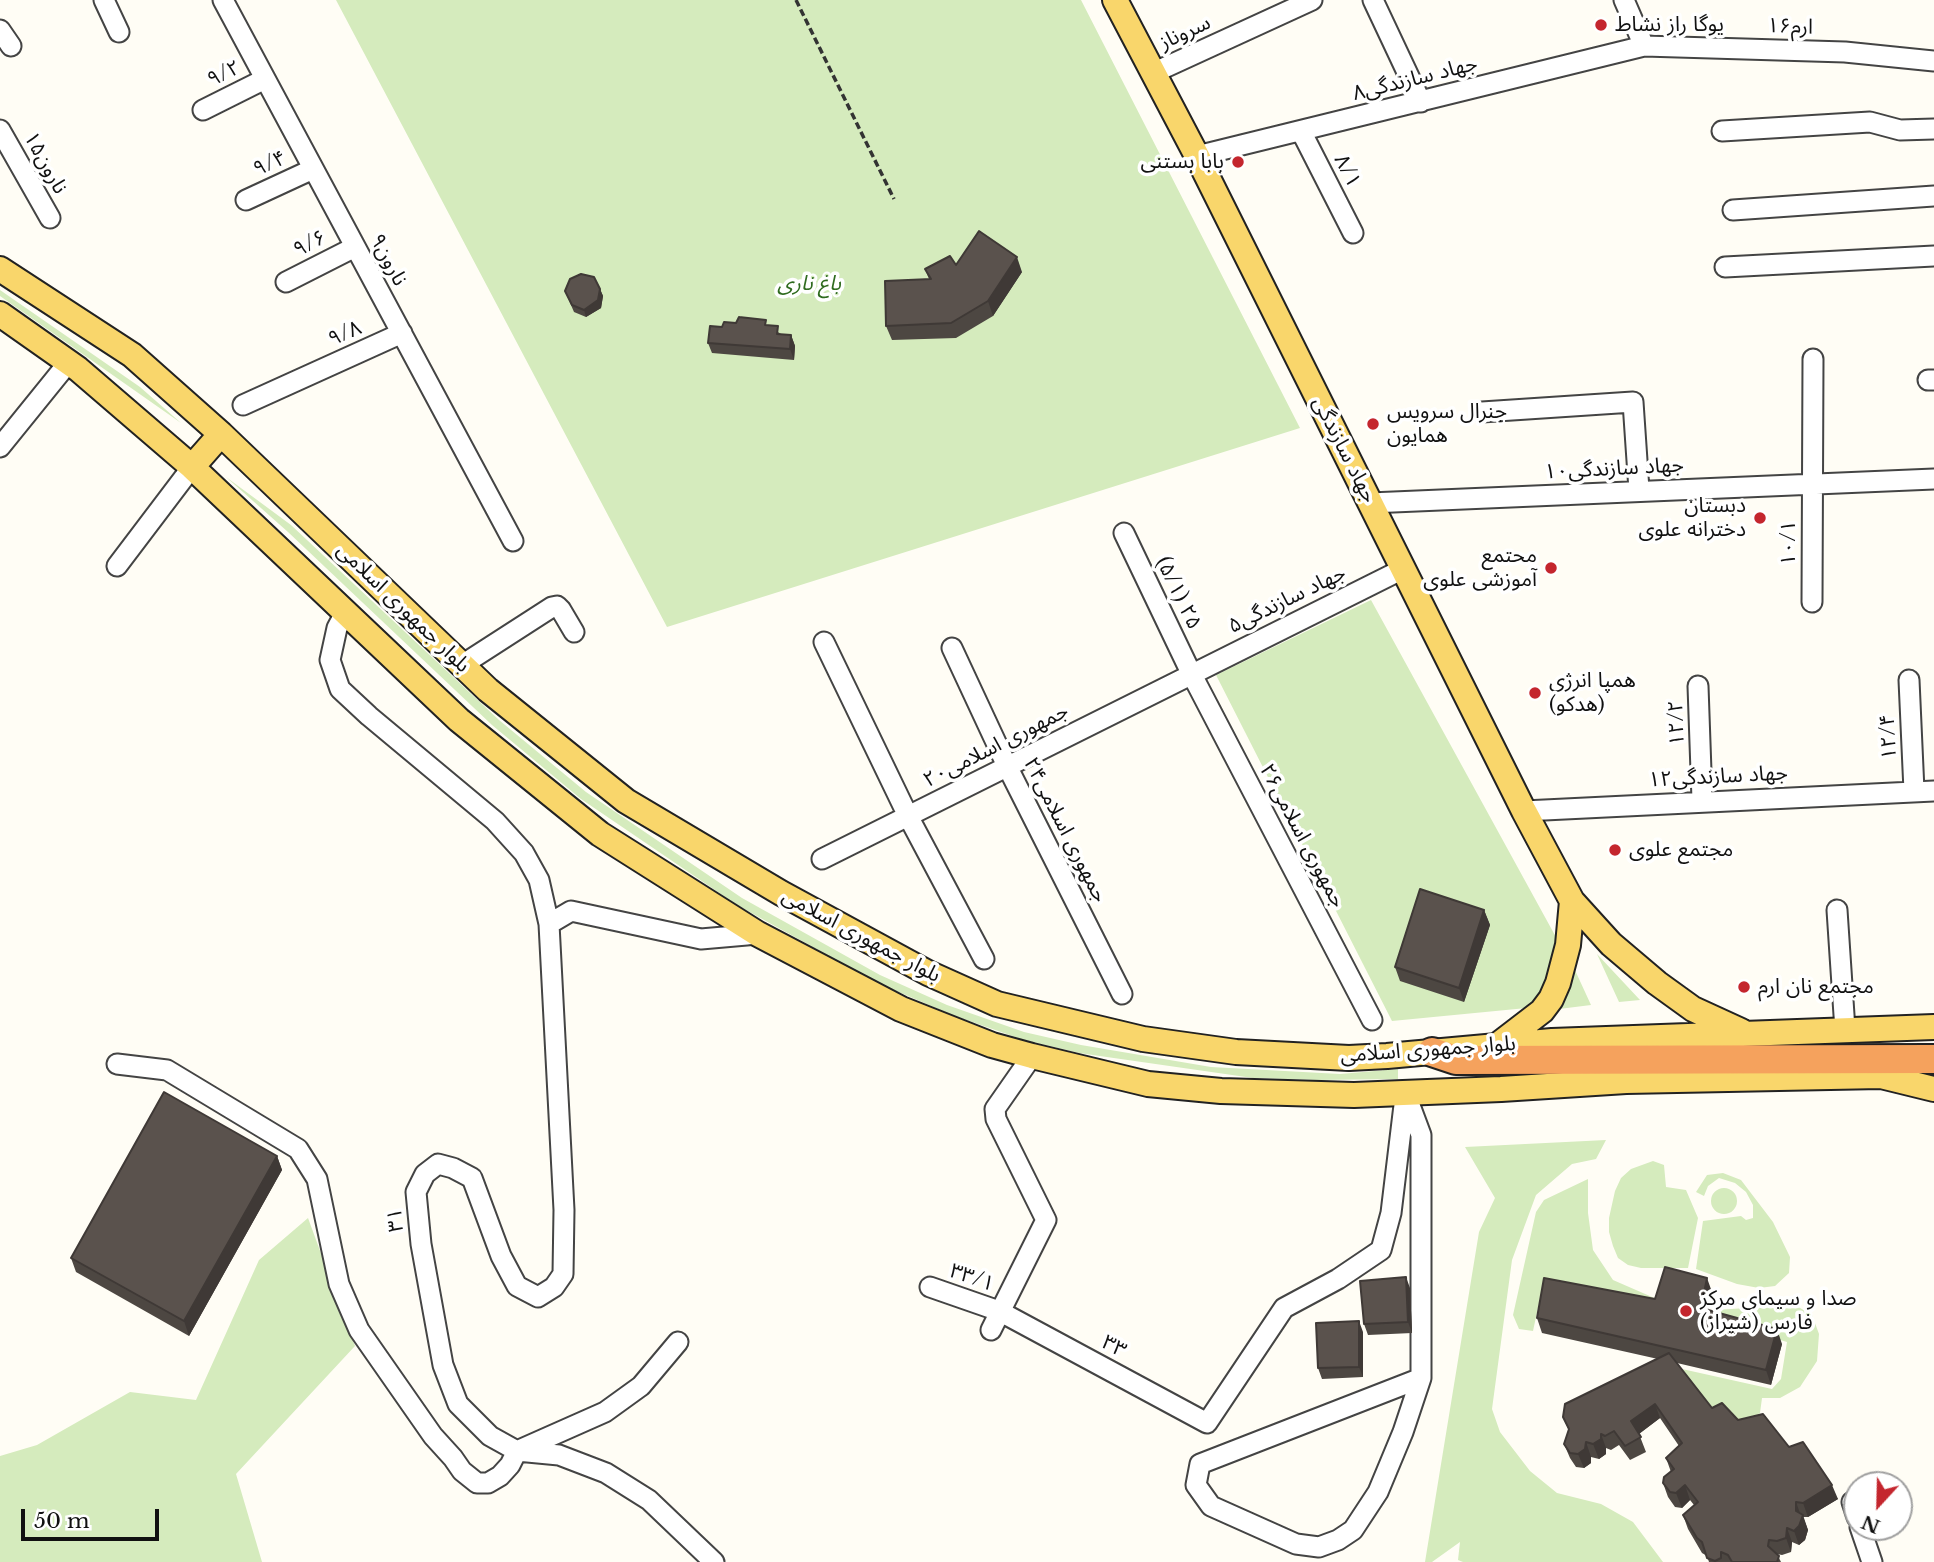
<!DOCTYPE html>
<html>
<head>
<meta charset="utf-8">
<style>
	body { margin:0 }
	#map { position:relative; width:1934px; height:1562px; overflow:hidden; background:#fffdf5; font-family:"Libre Baskerville",serif }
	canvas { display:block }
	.north { position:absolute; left:1843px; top:1471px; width:70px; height:70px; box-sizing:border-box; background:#fff; border:2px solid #a0a0a0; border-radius:50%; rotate:202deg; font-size:19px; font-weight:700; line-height:28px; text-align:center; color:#111 }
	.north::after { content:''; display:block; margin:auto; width:24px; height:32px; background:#c4262e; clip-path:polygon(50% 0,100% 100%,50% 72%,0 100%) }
	.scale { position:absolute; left:21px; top:1509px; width:138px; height:32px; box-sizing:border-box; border:4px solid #111; border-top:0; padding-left:9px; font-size:21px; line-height:24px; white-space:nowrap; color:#111; -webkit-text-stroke:5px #fff; paint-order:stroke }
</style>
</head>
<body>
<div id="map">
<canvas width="1934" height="1562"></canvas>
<div class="north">N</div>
<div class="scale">50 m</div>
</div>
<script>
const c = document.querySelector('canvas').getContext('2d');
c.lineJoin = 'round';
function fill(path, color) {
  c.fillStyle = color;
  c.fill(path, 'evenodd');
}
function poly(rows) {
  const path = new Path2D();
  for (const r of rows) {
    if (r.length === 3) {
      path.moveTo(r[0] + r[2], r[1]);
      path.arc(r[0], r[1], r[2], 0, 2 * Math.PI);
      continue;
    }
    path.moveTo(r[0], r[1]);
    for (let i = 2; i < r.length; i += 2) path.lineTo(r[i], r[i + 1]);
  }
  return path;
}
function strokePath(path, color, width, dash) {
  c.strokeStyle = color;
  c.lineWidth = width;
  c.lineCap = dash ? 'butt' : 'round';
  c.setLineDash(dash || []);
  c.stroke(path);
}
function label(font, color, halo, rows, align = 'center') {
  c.font = font + ' "Libre Baskerville","Noto Sans Arabic",serif';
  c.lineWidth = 7;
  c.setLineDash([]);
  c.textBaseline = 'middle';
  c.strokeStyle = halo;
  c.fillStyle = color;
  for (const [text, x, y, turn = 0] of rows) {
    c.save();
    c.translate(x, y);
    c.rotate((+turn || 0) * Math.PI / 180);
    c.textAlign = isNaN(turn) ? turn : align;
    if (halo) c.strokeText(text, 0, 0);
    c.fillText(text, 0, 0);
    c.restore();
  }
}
const green = poly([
	[336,0,1081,0,1300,428,667,627],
	[0,290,140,387,181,423,0,296],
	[226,477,291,525,499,720,586,792,742,898,880,975,947,1005,1024,1032,1081,1045,1211,1067,1340,1074,1398,1069,1398,1079,1316,1080,1253,1078,1079,1053,1024,1040,952,1015,878,983,737,905,581,799,492,725,288,532],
	[1371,600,1557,939,1537,1007,1392,1021,1216,675],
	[1597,954,1640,1000,1619,1002],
	[1574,968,1591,1005,1551,1010],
	[1606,1140,1596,1159,1572,1164,1536,1195,1512,1260,1492,1409,1500,1432,1530,1471,1557,1493,1601,1504,1633,1522,1663,1562,1463,1562,1458,1560,1460,1542,1432,1562,1425,1562,1479,1232,1495,1198,1465,1147],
	[1653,1161,1664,1165,1666,1187,1686,1190,1698,1218,1688,1268,1641,1268,1628,1265,1618,1258,1613,1246,1609,1232,1609,1218,1615,1191,1621,1178,1631,1169],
	[1723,1173,1741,1180,1773,1222,1790,1257,1789,1273,1775,1286,1759,1288,1737,1284,1696,1269,1703,1221,1741,1216,1746,1220,1753,1218,1753,1205,1746,1192,1735,1183,1719,1178,1708,1186,1704,1196,1696,1192,1707,1175],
	[1588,1179,1588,1213,1593,1250,1613,1280,1659,1300,1542,1289,1533,1331,1519,1329,1513,1315,1536,1212,1544,1200],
	[1724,1201,13],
	[308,1218,355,1346,236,1474,262,1562,0,1562,0,1456,37,1445,130,1392,196,1400,259,1260],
	[1795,1305,1812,1315,1819,1334,1817,1361,1800,1387,1780,1398,1762,1398,1760,1413,1743,1424,1717,1416,1682,1369,1772,1389,1781,1379,1787,1342,1714,1320,1715,1310]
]);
const path = poly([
	[796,0,894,199]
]);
const minor = poly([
	[104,0,119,32],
	[223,0,513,541],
	[1373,0,1421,102],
	[1624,0,1644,46],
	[0,30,11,46],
	[1153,73,1312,0],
	[203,110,265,79],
	[0,130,50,218],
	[1301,131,1353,233],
	[1722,131,1870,122,1900,130,1934,129],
	[1197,156,1644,46,1845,52,1934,61],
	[246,200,313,169],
	[1733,210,1934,196],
	[1725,267,1934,256],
	[286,282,355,247],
	[1928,380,1934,380],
	[243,405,402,333],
	[1482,412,1633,402,1639,490],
	[0,447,68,363],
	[1370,503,1934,479],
	[1124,533,1191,673,1372,1020],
	[117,566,192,467],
	[1812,602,1813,359],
	[345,613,337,628,330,660,340,689,369,716,495,821,524,853,539,880,549,924,564,1210,563,1274,554,1287,538,1297,517,1286,501,1256,472,1178,453,1168,438,1164,425,1174,416,1192,421,1244,443,1365,458,1404,490,1436,517,1451,559,1455,606,1473,649,1500,714,1562],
	[824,642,908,816,984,959],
	[952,648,1007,766,1122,994],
	[462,665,552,607,557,606,561,610,574,632],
	[1909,680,1914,791],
	[1698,686,1702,800],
	[1524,811,1934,791],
	[822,859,1403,569],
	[1837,910,1845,1030],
	[549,924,571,911,701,939,758,934],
	[117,1064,167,1070,298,1149,317,1179,339,1284,359,1330,433,1436,453,1458,462,1471,477,1483,488,1483,500,1476,510,1465,517,1451,605,1412,641,1386,678,1342],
	[1405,1092,1421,1135,1421,1378,1403,1432,1378,1492,1353,1530,1338,1540,1319,1547,1296,1544,1211,1506,1196,1485,1200,1464,1421,1378],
	[930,1287,999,1311,1207,1423,1284,1308,1338,1279,1381,1250,1391,1213,1405,1097],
	[991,1330,1046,1220,996,1119,995,1109,1032,1056],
	[1852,1502,1857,1517],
	[1860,1527,1872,1562]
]);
const major = poly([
	[1115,0,1197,156,1524,811,1572,901,1611,944,1657,983,1693,1009,1741,1031],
	[0,269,132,355,221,434,488,690,626,801,781,893,928,973,997,1004,1143,1039,1236,1052,1349,1058,1387,1056,1552,1041,1934,1027],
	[0,314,78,369,192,467,459,720,600,834,758,934,901,1009,992,1045,1032,1056,1148,1084,1221,1091,1354,1095,1501,1089,1626,1081,1881,1076,1934,1089],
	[192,467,221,434],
	[1499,1044,1542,1011,1551,999,1558,983,1568,945,1572,901]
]);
const highway = poly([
	[1432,1052,1456,1060,1934,1059]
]);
const wall = poly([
	[956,265,1022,272,993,316,956,338,892,340,886,326,929,279,925,269],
	[600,289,603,296,601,308,586,317,574,312,565,291],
	[767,325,781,334,791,335,795,346,794,360,712,353,708,343,722,327],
	[1484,910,1490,925,1464,1002,1400,981,1395,967],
	[277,1156,282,1170,189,1336,76,1272,71,1258],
	[1410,1288,1412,1333,1368,1335,1364,1324],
	[1712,1292,1708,1310,1782,1344,1771,1385,1677,1363,1712,1408,1738,1420,1789,1447,1838,1499,1808,1517,1803,1517,1808,1530,1805,1540,1799,1545,1792,1542,1791,1552,1782,1555,1777,1554,1781,1562,1709,1562,1707,1556,1702,1553,1688,1529,1683,1515,1694,1505,1690,1500,1682,1508,1675,1507,1668,1497,1663,1483,1671,1472,1666,1458,1679,1446,1660,1418,1639,1434,1646,1452,1630,1460,1619,1445,1611,1450,1606,1448,1606,1454,1599,1459,1591,1457,1591,1463,1584,1468,1576,1467,1570,1458,1564,1444,1569,1431,1563,1417,1658,1359,1542,1333,1537,1318,1655,1299],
	[1363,1332,1363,1377,1322,1379,1318,1368]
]);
const shadedWall = poly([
	[1017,257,1022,272,993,316,988,301],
	[600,289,603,296,601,308,586,317,584,310],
	[791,335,795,346,794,360,790,349],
	[1484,910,1490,925,1464,1002,1459,988],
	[277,1156,282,1170,189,1336,184,1321],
	[1406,1277,1410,1288,1412,1333,1408,1322],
	[1707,1278,1712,1292,1706,1323,1701,1308],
	[1359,1321,1363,1332,1363,1377,1359,1367],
	[1777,1329,1782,1344,1771,1385,1766,1370],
	[1655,1404,1660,1418,1636,1436,1631,1421],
	[1601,1434,1606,1448,1606,1454,1599,1459,1593,1444],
	[1586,1442,1591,1457,1591,1463,1584,1468,1578,1454],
	[1685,1485,1690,1500,1682,1508,1676,1493],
	[1832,1485,1838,1499,1808,1517,1803,1503],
	[1796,1502,1801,1516,1803,1515,1808,1530,1805,1540,1799,1545,1794,1531,1796,1511],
	[1787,1528,1792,1542,1791,1552,1786,1538]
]);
const building = poly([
	[979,231,1017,257,988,301,951,323,886,326,885,281,931,279,925,269,950,256,956,265,979,231],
	[581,274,594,277,600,289,598,300,584,310,572,305,565,291,570,279,581,274],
	[739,317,766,320,765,325,778,326,777,334,791,335,790,349,708,343,710,326,722,327,724,322,736,323,739,317],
	[1420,889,1484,910,1459,988,1395,967,1420,889],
	[164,1092,277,1156,184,1321,71,1258,164,1092],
	[1665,1267,1707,1278,1701,1308,1777,1329,1766,1370,1537,1318,1544,1278,1655,1299,1665,1267],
	[1406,1277,1408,1322,1364,1324,1360,1281,1406,1277],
	[1359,1321,1359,1367,1318,1368,1316,1323,1359,1321],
	[1669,1353,1712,1408,1722,1403,1738,1420,1763,1414,1789,1447,1803,1442,1832,1485,1803,1503,1796,1502,1796,1511,1803,1515,1799,1526,1794,1531,1787,1528,1786,1538,1777,1541,1769,1540,1768,1546,1779,1556,1777,1562,1732,1562,1728,1555,1721,1552,1721,1558,1715,1561,1707,1558,1702,1542,1697,1538,1683,1515,1698,1502,1685,1485,1676,1493,1670,1492,1663,1483,1664,1477,1674,1469,1666,1458,1682,1443,1655,1404,1631,1421,1641,1437,1625,1446,1614,1431,1605,1436,1601,1434,1601,1439,1593,1444,1586,1442,1585,1449,1578,1454,1570,1453,1564,1444,1569,1429,1563,1417,1565,1404,1669,1353]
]);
const markers = [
	[1601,25,7,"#c4262e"],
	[1238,162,7,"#c4262e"],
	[1373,424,7,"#c4262e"],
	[1760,518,7,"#c4262e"],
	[1551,568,7,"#c4262e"],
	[1535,693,7,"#c4262e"],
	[1615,850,7,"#c4262e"],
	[1744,987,7,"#c4262e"],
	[1686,1311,7,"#c4262e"]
];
const poiNames = [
	["یوگا راز نشاط",1615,25],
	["بابا بستنی",1224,162,"right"],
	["جنرال سرویس",1387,412],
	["همایون",1387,436],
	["دبستان",1746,506,"right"],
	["دخترانه علوی",1746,530,"right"],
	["محتمع",1537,556,"right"],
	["آموزشی علوی",1537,580,"right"],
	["همپا انرژی",1549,681],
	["(هدکو)",1549,705],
	["مجتمع علوی",1629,850],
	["مجتمع نان ارم",1758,987],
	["صدا و سیمای مرکز",1700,1299],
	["فارس (شیراز)",1700,1323]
];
const streetNames = [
	["ارم۱۶",1790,27,2],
	["سروناز",1185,33,-25],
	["۹/۲",224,74,-26],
	["جهاد سازندگی۸",1415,79,-14],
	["نارون۱۵",45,163,61],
	["۹/۴",270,164,-24],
	["۸/۱",1347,171,63],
	["۹/۶",310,244,-27],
	["نارون۹",388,260,62],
	["۹/۸",345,334,-24],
	["جهاد سازندگی",1344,450,63],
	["جهاد سازندگی۱۰",1614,469,-3],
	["۱۰/۱",1789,543,-90],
	["(۵/۱) ۲۵",1178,593,64],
	["جهاد سازندگی۵",1287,600,-26],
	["بلوار جمهوری اسلامی",403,608,44],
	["۱۲/۲",1677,723,-92],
	["۱۲/۴",1889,737,-93],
	["جمهوری اسلامی۲۰",996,746,-27],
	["جهاد سازندگی۱۲",1718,777,-3],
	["جمهوری اسلامی۲۴",1065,830,63],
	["جمهوری اسلامی۲۶",1302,836,62],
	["بلوار جمهوری اسلامی",861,936,28],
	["بلوار جمهوری اسلامی",1428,1050,-4],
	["۳۱",396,1220,-95],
	["۳۳/۱",972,1278,19],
	["۳۳",1114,1347,28]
];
const parkNames = [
	["باغ ناری",809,284]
];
fill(green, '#d5ebbd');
strokePath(minor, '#444', 23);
strokePath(major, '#222', 28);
strokePath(highway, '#222', 32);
strokePath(path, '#333', 3.5, [7, 3.5]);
strokePath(minor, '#fff', 19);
strokePath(major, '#f9d66b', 24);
strokePath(highway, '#f5a25d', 28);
fill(wall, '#4d4742');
fill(shadedWall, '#3f3936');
fill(building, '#5a524d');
strokePath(building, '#3f3936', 2);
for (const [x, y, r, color] of markers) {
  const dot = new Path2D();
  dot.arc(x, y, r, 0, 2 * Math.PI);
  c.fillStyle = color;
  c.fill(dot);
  strokePath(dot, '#fff', 2.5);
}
label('21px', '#111', '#fff', poiNames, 'left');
label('21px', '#111', '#fff', streetNames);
label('italic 21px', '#2f6b1f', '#fff', parkNames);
</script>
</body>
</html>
